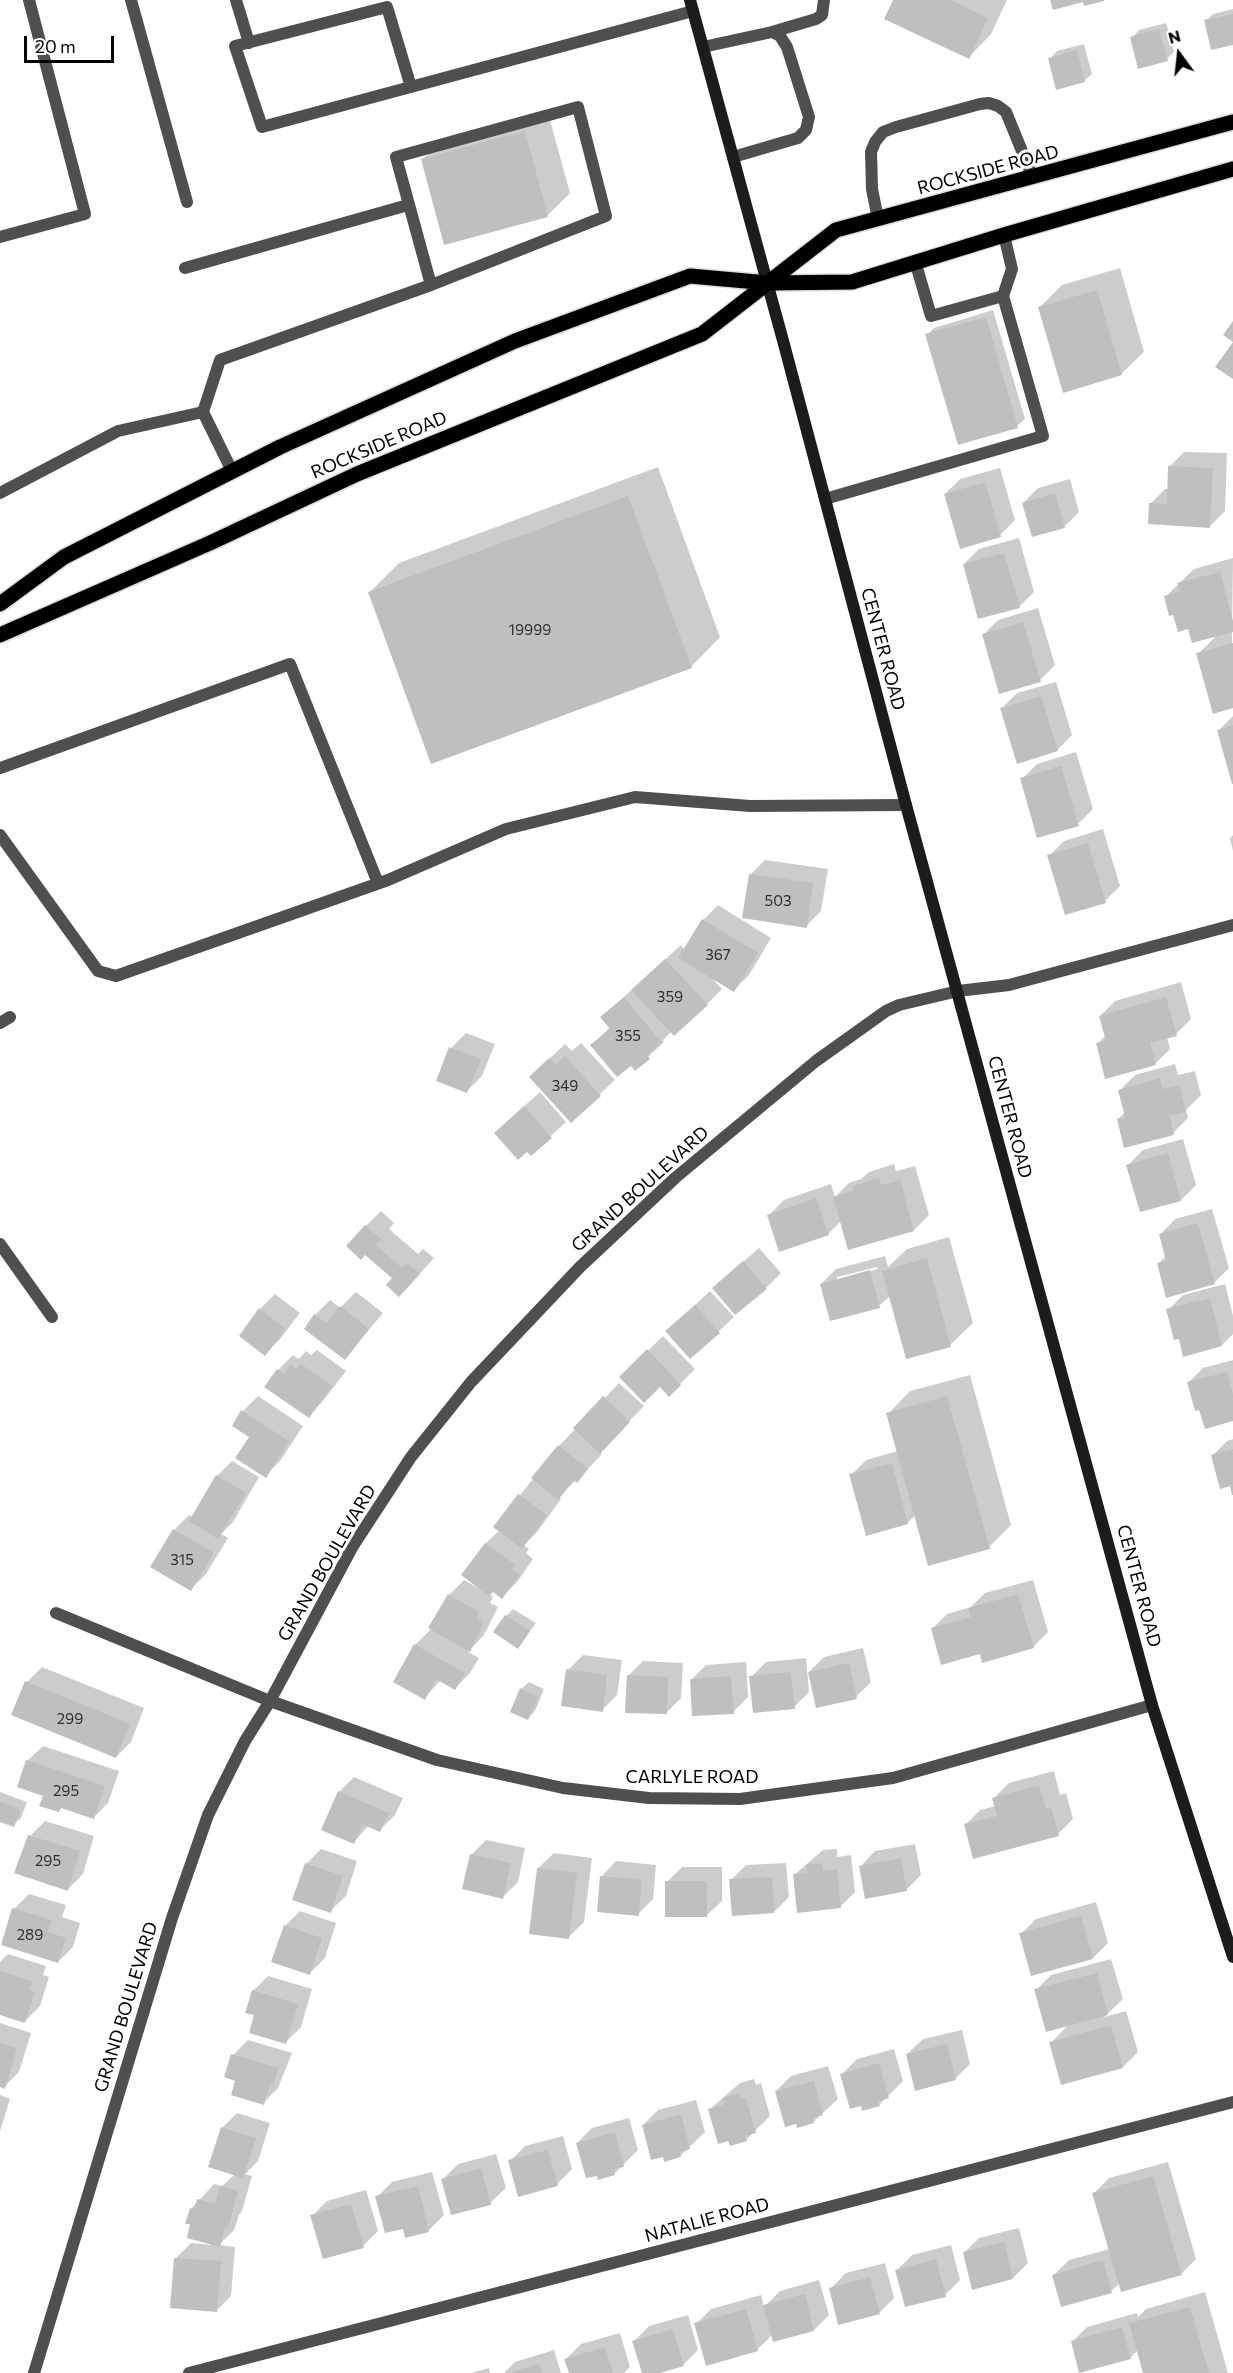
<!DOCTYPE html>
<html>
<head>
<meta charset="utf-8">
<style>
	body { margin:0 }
	#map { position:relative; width:1233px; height:2373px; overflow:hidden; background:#fff; font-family:Commissioner,sans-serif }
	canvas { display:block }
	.north { position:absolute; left:1149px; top:24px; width:60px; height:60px; -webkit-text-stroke:4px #fff; paint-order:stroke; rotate:345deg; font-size:16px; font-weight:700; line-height:24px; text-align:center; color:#000 }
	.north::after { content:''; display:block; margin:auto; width:21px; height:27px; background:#000; clip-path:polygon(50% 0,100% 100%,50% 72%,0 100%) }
	.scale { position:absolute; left:24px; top:36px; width:90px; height:27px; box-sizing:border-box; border:3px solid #000; border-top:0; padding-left:8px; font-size:18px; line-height:21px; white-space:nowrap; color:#000; -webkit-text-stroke:4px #fff; paint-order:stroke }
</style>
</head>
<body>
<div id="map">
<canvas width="1233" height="2373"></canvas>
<div class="north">N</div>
<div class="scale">20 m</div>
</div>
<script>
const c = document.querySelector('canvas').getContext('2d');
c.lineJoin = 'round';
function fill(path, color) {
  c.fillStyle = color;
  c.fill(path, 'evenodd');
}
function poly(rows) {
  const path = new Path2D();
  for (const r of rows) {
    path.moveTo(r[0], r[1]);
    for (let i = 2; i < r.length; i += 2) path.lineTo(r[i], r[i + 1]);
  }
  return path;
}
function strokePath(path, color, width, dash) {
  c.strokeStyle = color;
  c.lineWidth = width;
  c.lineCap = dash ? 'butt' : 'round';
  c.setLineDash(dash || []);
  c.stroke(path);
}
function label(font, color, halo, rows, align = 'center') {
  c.font = font + ' Commissioner,sans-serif';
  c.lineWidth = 6;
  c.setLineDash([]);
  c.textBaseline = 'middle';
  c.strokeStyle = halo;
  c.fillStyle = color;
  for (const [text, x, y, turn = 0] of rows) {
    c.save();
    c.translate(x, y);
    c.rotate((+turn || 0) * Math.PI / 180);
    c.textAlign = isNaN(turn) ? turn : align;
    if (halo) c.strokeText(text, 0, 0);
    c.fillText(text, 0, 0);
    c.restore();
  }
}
const shadow = poly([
	[895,0,1007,0,991,34,969,57],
	[1233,9,1233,44,1206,21,1213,14],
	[1166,23,1174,52,1167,59,1132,38,1139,30],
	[1084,44,1092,74,1084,81,1050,59,1057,51],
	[547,109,570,193,547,216,423,159,446,137],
	[1120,268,1144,352,1121,374,1040,307,1062,285],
	[993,310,1025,419,1017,426,927,335,934,328],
	[1184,452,1227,453,1225,511,1210,526,1150,504,1165,489,1169,489,1169,467],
	[658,467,720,637,691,667,370,592,399,563],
	[1000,468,1015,520,1000,535,945,494,960,479],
	[1070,479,1079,512,1064,527,1023,503,1038,488],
	[1019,538,1034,592,1019,607,964,564,979,549],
	[1233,558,1232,634,1233,707,1198,654,1217,635,1189,627,1174,613,1166,596,1194,569],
	[1038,608,1055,665,1040,680,983,635,998,620],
	[1056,682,1072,735,1057,750,1002,708,1017,693],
	[1233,716,1233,781,1219,730],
	[1076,752,1093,809,1078,824,1022,779,1037,764],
	[1103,829,1120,886,1105,901,1049,856,1064,841],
	[1233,835,1233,851,1230,838],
	[765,860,828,869,821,911,806,926,750,875],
	[718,905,771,938,749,975,734,990,710,976,722,989,707,1004,672,1031,663,1040,664,1042,635,1069,631,1064,592,1045,610,1027,602,1017,681,945,685,950,703,920],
	[1181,982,1191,1019,1176,1034,1167,1037,1170,1049,1155,1064,1097,1044,1106,1035,1100,1016,1115,1001],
	[466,1033,495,1044,482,1076,467,1091,451,1048],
	[581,1043,615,1080,571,1121,546,1062,565,1044,572,1051],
	[1175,1064,1178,1075,1195,1071,1201,1095,1186,1110,1188,1118,1173,1133,1118,1119,1125,1112,1120,1090,1135,1075],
	[540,1092,566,1122,531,1154,511,1118],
	[1183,1139,1196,1185,1181,1200,1141,1210,1128,1165,1143,1150],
	[894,1164,896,1171,915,1166,929,1215,914,1230,841,1221,828,1234,769,1215,784,1200,831,1184,835,1197,849,1183,861,1179,869,1172],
	[1212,1209,1229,1268,1214,1283,1158,1264,1166,1256,1160,1235,1175,1219],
	[381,1211,394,1223,389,1229,418,1254,423,1249,434,1258,414,1280,394,1278,366,1253,366,1226],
	[949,1237,973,1323,950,1345,891,1295,879,1306,821,1284,836,1269,885,1256,888,1267,907,1249],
	[877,1267,878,1269,837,1280,837,1277],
	[759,1248,781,1273,766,1288,714,1288],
	[1225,1284,1233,1316,1233,1334,1222,1345,1180,1337,1168,1310,1183,1295],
	[710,1291,734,1317,691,1357,667,1331],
	[356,1292,383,1313,345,1358,315,1315,330,1300,340,1308],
	[275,1294,300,1313,280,1339,265,1354,260,1309],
	[663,1336,695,1369,669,1395,660,1385,621,1377],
	[317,1350,346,1371,323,1401,308,1416,266,1386,278,1370,293,1355,299,1359,306,1351,311,1355],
	[1233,1360,1233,1420,1188,1383,1203,1368],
	[970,1375,1011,1525,989,1547,916,1515,907,1523,851,1475,866,1460,898,1451,888,1414,910,1391],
	[619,1383,644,1406,599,1452,602,1454,591,1466,558,1497,561,1499,537,1532,524,1545,529,1549,526,1553,533,1559,517,1582,502,1597,493,1590,489,1594,493,1597,490,1603,498,1607,484,1635,468,1652,479,1658,470,1673,455,1688,441,1680,424,1698,415,1645,432,1628,449,1595,464,1580,478,1588,479,1587,463,1575,486,1543,500,1530,495,1527,559,1446],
	[258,1396,303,1426,280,1461,265,1476,243,1411],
	[1233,1439,1233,1492,1231,1485,1212,1456,1227,1441],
	[232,1461,259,1477,233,1522,221,1534,228,1538,206,1574,191,1589,174,1530,189,1515,193,1517,217,1476],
	[1033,1580,1048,1632,1033,1647,981,1652,932,1629,947,1614,971,1607,985,1593],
	[513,1609,536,1623,518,1647,506,1616],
	[863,1648,871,1682,856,1697,809,1672,824,1657],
	[583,1655,622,1660,617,1695,602,1710,568,1670],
	[806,1658,809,1692,794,1707,751,1677,766,1662],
	[643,1661,683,1663,681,1698,666,1713,628,1676],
	[746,1662,748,1697,733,1712,691,1680,706,1665],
	[42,1667,144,1708,131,1742,116,1757,13,1714,27,1682],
	[529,1682,544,1689,535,1711,528,1718,521,1689],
	[43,1746,119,1771,108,1803,93,1818,62,1807,59,1811,45,1795,27,1761],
	[1054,1771,1060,1795,1066,1793,1073,1819,1058,1834,965,1825,980,1810,996,1806,994,1798,1009,1783],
	[354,1777,403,1798,395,1815,380,1830,369,1825,354,1842,339,1792],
	[0,1792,27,1802,21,1818,13,1825,0,1821],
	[45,1821,94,1836,83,1874,68,1889,30,1836],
	[486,1840,525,1848,518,1882,503,1897,471,1855],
	[915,1844,921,1875,906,1890,860,1867,875,1851],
	[321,1849,357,1861,346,1896,330,1911,306,1864],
	[837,1849,837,1857,851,1855,855,1892,840,1907,794,1875,823,1850],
	[554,1853,592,1858,584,1922,569,1937,538,1868],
	[616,1861,656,1865,653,1899,638,1914,601,1877],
	[786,1863,789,1897,774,1912,731,1880,746,1865],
	[682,1867,722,1867,722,1901,706,1916,667,1882],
	[29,1894,66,1905,62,1917,80,1923,73,1947,58,1962,14,1909],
	[1096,1902,1108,1943,1093,1958,1021,1934,1036,1919],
	[300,1911,336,1923,325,1958,310,1973,285,1926],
	[8,1954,46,1966,43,1975,49,1977,40,2006,25,2021,0,2013,0,1962],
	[1111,1959,1123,1999,1104,2017,1126,2011,1138,2052,1123,2067,1051,2043,1069,2024,1036,1990,1051,1975],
	[268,1976,312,1989,301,2027,286,2042,256,2014,253,1991],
	[0,2023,31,2033,19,2072,4,2087,0,2086],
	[962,2030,970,2064,955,2079,907,2054,923,2039],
	[248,2040,292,2053,278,2088,263,2103,237,2080,233,2055],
	[894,2049,903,2081,879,2105,842,2074,857,2059],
	[828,2066,838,2099,813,2122,776,2091,791,2076],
	[754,2079,756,2085,761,2083,770,2116,746,2140,710,2109,740,2083],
	[0,2095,10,2099,0,2131],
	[696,2100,705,2132,680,2156,643,2125,658,2110],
	[237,2113,270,2123,258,2161,245,2174,252,2176,242,2211,239,2215,234,2230,219,2245,235,2247,231,2296,216,2311,176,2258,191,2243,212,2245,192,2223,191,2209,214,2184,222,2186,235,2174,222,2128],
	[629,2118,638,2150,614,2174,577,2143,592,2128],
	[563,2136,572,2169,557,2184,510,2161,525,2146],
	[496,2154,506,2188,490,2203,443,2179,458,2164],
	[1168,2162,1196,2259,1181,2274,1120,2283,1111,2291,1054,2275,1069,2260,1110,2249,1094,2193,1109,2178],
	[432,2172,444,2215,429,2230,406,2236,404,2227,377,2197,392,2182],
	[366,2190,378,2231,363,2246,312,2216,327,2201],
	[1019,2228,1028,2263,1013,2278,964,2253,979,2238],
	[951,2245,960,2280,945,2295,897,2270,912,2255],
	[885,2263,894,2298,879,2313,831,2288,846,2273],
	[819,2280,829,2315,814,2330,773,2334,757,2350,696,2324,711,2309,761,2295,764,2307,780,2291],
	[1205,2292,1228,2373,1145,2373,1138,2350,1130,2358,1072,2342,1087,2327,1137,2313,1138,2317,1146,2309],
	[688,2315,698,2350,683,2365,655,2373,643,2373,634,2341,649,2326],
	[620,2333,630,2367,624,2373,570,2373,566,2359,581,2344],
	[554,2350,561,2373,504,2373,515,2362],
	[489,2368,490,2373,471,2373]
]);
const building = poly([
	[893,0,951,0,988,18,969,59,884,19],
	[1050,0,1104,0,1104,1,1084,6,1083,2,1053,10],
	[1233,14,1233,45,1211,50,1204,20],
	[1159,29,1168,61,1138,69,1130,37],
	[1077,50,1085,82,1056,90,1048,58],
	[525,131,548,217,444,245,421,159],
	[1097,290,1122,375,1063,393,1038,307],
	[986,317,1018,428,958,445,925,334],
	[1233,321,1233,379,1215,367,1233,342,1223,335],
	[1168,466,1213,468,1210,528,1148,524,1149,503,1167,504],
	[985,482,1001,537,960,549,944,494],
	[1055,493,1065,528,1032,537,1022,503],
	[628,496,692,668,431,764,368,592],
	[1004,553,1020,608,978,619,963,564],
	[1220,572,1233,621,1233,632,1192,643,1188,629,1178,632,1173,615,1169,616,1164,596,1180,592,1177,583],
	[1023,622,1041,682,999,694,982,634],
	[1233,643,1233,708,1213,714,1196,653],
	[1041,696,1058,751,1017,764,1000,708],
	[1233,725,1233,784,1232,784,1217,730],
	[1061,766,1079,826,1037,838,1020,778],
	[1088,843,1106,903,1065,915,1047,855],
	[749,874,813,883,807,928,742,918],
	[702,919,758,953,734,992,678,958],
	[665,959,708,1005,674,1036,631,990],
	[624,997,662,1043,647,1055,650,1059,635,1071,631,1066,617,1077,590,1045,610,1029,600,1017],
	[1166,997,1177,1036,1150,1043,1156,1065,1105,1079,1096,1043,1106,1041,1099,1016],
	[449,1047,481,1059,467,1093,436,1081],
	[565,1056,601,1096,571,1123,529,1077,549,1058,556,1065],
	[1160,1078,1163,1089,1180,1086,1186,1112,1170,1116,1174,1135,1124,1148,1117,1119,1125,1117,1118,1090],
	[524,1106,552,1138,531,1156,527,1152,518,1160,494,1133],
	[1168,1153,1181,1201,1140,1212,1126,1165],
	[879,1178,881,1185,900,1180,914,1231,848,1250,833,1197,853,1191,852,1186],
	[816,1198,829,1235,779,1252,767,1215],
	[1198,1223,1215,1284,1166,1298,1157,1263,1166,1261,1159,1234],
	[365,1225,381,1239,376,1245,402,1268,407,1263,420,1274,399,1297,386,1285,392,1278,365,1255,361,1260,346,1246],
	[927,1258,951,1347,906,1359,882,1271],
	[743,1261,767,1289,735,1315,712,1288],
	[870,1270,880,1308,830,1321,820,1284],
	[1210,1298,1222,1346,1183,1357,1179,1339,1174,1340,1166,1309],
	[695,1305,720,1333,690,1359,665,1331],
	[340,1306,369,1329,345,1360,304,1329,314,1314,326,1323],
	[259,1308,286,1329,265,1356,239,1336],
	[647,1349,681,1385,669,1397,660,1387,644,1403,619,1377],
	[301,1364,332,1386,309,1418,264,1387,277,1369,284,1374,290,1365,296,1369],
	[1227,1372,1233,1394,1233,1421,1205,1429,1199,1410,1195,1411,1187,1382],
	[603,1396,630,1422,600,1454,573,1428],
	[947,1396,990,1549,928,1566,886,1413],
	[241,1410,289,1441,266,1478,235,1458,249,1437,232,1426],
	[558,1445,588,1469,577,1483,574,1480,558,1500,531,1478],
	[1233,1449,1233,1495,1232,1495,1230,1486,1220,1489,1211,1455],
	[892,1463,908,1524,866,1536,849,1474],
	[216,1475,246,1493,218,1539,189,1521],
	[518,1494,547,1515,522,1549,493,1527],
	[173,1529,214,1553,191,1591,150,1567],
	[485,1543,516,1565,512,1569,520,1574,502,1599,493,1592,489,1596,461,1575],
	[448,1594,479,1612,476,1618,484,1622,470,1652,428,1628],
	[1018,1594,1034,1648,982,1663,980,1654,941,1665,931,1628,971,1617,968,1608],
	[505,1615,530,1631,518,1649,493,1632],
	[414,1644,465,1673,455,1690,436,1679,425,1700,393,1682],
	[849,1663,857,1699,816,1708,808,1672],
	[566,1669,607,1675,603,1712,561,1706],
	[791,1672,795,1709,753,1713,749,1676],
	[627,1675,668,1677,667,1714,625,1713],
	[731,1676,734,1714,692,1716,690,1679],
	[25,1681,130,1724,116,1758,11,1715],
	[520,1688,538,1697,528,1720,510,1712],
	[26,1760,105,1786,94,1819,61,1808,59,1812,39,1806,43,1796,17,1787],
	[1039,1785,1046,1809,1051,1807,1059,1836,973,1859,964,1824,997,1816,992,1798],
	[338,1791,389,1813,380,1832,362,1824,354,1844,321,1830],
	[0,1802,21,1809,14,1827,0,1822],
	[28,1835,80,1851,68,1891,14,1873],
	[470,1854,511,1863,503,1899,462,1889],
	[901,1858,907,1891,865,1899,859,1866],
	[305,1863,343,1876,331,1913,292,1900],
	[822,1863,823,1871,837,1869,841,1908,797,1913,793,1874,807,1873,806,1865],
	[537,1868,577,1873,569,1939,529,1934],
	[600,1876,642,1880,639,1916,597,1912],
	[772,1877,774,1913,732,1916,729,1879],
	[665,1881,707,1881,707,1917,665,1917],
	[12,1908,52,1920,48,1932,66,1938,58,1963,1,1945],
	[1081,1916,1093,1959,1031,1976,1019,1933],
	[284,1925,322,1938,310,1975,271,1962],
	[0,1971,32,1981,29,1990,35,1992,25,2023,0,2015],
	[1097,1973,1108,2015,1046,2032,1034,1989],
	[252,1990,298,2004,286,2044,249,2033,254,2015,245,2013],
	[1111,2025,1123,2068,1061,2085,1049,2042],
	[0,2043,17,2048,5,2089,0,2087],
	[947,2044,956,2080,915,2091,906,2054],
	[231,2054,278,2068,273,2086,270,2084,264,2105,231,2095,235,2081,224,2077],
	[879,2063,889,2098,878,2101,880,2106,862,2111,861,2106,850,2109,840,2074],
	[814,2081,823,2115,813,2118,814,2123,797,2128,796,2124,785,2127,775,2091],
	[739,2093,741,2099,746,2098,756,2133,745,2136,747,2141,730,2146,728,2141,718,2144,708,2109,725,2104,723,2098],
	[681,2114,690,2149,680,2152,681,2157,664,2162,663,2157,651,2160,642,2125],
	[221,2127,256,2138,243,2178,208,2167],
	[615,2132,624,2167,614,2169,615,2175,598,2180,597,2176,586,2178,576,2143],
	[548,2150,558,2186,518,2197,508,2160],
	[481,2168,491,2205,451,2215,441,2179],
	[1153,2176,1182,2275,1121,2292,1092,2193],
	[220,2186,238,2191,228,2228,225,2227,220,2247,187,2238,190,2224,185,2224,190,2208,194,2209,197,2199,215,2203],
	[418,2186,429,2232,405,2238,403,2229,385,2233,375,2196],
	[351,2204,364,2248,323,2259,310,2215],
	[1004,2242,1013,2279,972,2290,963,2252],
	[174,2258,221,2261,217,2312,170,2308],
	[936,2259,946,2297,905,2307,895,2270],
	[1103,2260,1112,2293,1061,2307,1052,2275],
	[870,2277,880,2314,838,2325,829,2288],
	[805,2294,814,2331,773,2342,763,2305],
	[1190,2307,1209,2373,1143,2373,1129,2323],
	[746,2309,758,2351,706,2366,694,2323],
	[1122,2327,1131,2359,1079,2373,1071,2341],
	[673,2329,684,2366,660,2373,642,2373,632,2341],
	[605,2347,613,2373,569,2373,564,2359],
	[539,2364,542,2373,512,2373,512,2372]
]);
const service = poly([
	[131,0,187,202],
	[236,0,249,43],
	[772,32,816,19,822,15,824,0],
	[703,47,772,32,780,36,787,47,809,117,806,130,798,138,733,157],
	[411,87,387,7,235,46,262,127,693,11],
	[878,219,872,189,871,152,875,142,883,132,896,127,980,104,989,103,998,106,1006,112,1033,178],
	[915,261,931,316,1003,296],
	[185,268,408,205],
	[203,412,220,360,431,285,606,216,578,107,396,157,431,285],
	[0,493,118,431,203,412,232,471],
	[825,499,1043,436,1003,296,1012,269,1004,235],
	[0,768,290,664,378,883],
	[0,835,98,971,116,976,388,880,506,829,635,797,750,806,906,805],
	[0,1023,10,1017],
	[0,1244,52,1317]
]);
const minor = poly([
	[0,237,85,214,29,0],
	[56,1613,270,1701,437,1760,563,1788,649,1798,740,1799,893,1778,1152,1705],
	[34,2373,172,1918,208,1815,245,1741,270,1701,353,1546,411,1457,471,1382,580,1267,675,1178,816,1061,886,1011,899,1005,958,991,1009,985,1233,925],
	[189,2373,1233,2102]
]);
const secondary = poly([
	[690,0,785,348,906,805,1152,1705,1233,1957]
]);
const primary = poly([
	[0,604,64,557,280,447,515,341,690,276,768,283,852,282,1004,235,1233,169],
	[0,635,210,543,357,474,702,334,836,230,1233,122]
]);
const numberNames = [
	["19999",530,630],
	["503",778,901],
	["367",718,955],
	["359",670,997],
	["355",628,1036],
	["349",565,1086],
	["315",182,1560],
	["299",70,1719],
	["295",66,1791],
	["295",48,1861],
	["289",30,1935]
];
const streetNames = [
	["ROCKSIDE ROAD",988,170,-15],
	["ROCKSIDE ROAD",379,445,-23],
	["CENTER ROAD",883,649,75],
	["CENTER ROAD",1010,1117,75],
	["GRAND BOULEVARD",640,1189,-42],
	["GRAND BOULEVARD",327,1563,-60],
	["CENTER ROAD",1139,1586,75],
	["CARLYLE ROAD",692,1777],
	["GRAND BOULEVARD",126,2007,-73],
	["NATALIE ROAD",707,2220,-15]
];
fill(shadow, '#0003');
fill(building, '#bfbfbf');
strokePath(primary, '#dbdbdb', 18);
strokePath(service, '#4f4f4f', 12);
strokePath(minor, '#4f4f4f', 12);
strokePath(secondary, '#1c1c1c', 12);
strokePath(primary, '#000', 15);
label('15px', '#303030', null, numberNames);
label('18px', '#000', '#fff', streetNames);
</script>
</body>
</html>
